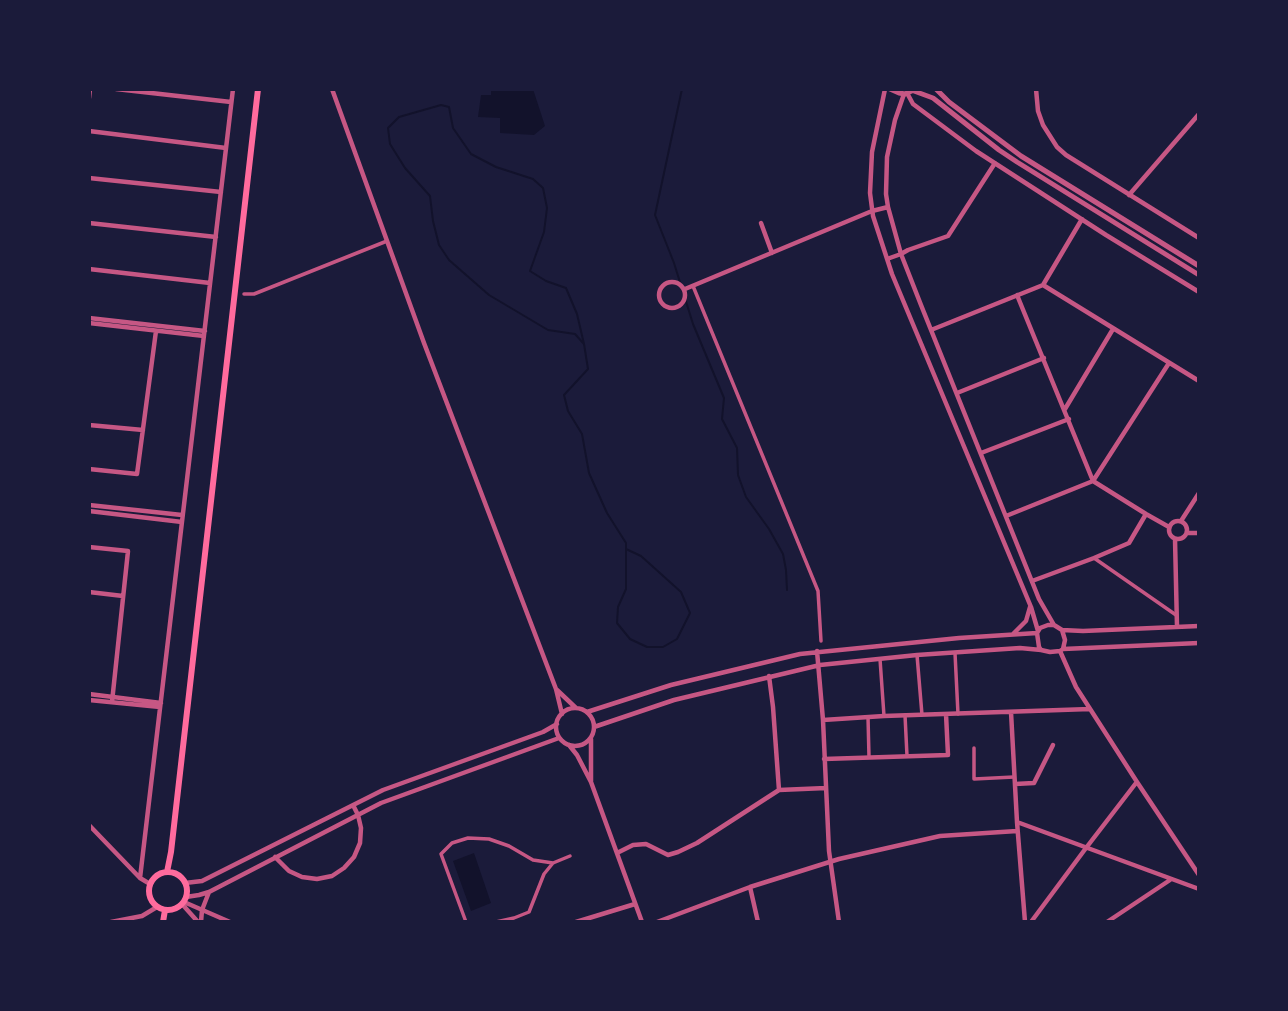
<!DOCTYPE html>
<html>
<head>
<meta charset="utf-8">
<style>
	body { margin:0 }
	#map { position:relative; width:1288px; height:1011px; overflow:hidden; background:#1b1b3a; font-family:Mulish,sans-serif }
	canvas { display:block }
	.frame { position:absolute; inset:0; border:91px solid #1b1b3a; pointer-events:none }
</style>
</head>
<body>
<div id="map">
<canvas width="1288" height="1011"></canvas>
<div class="frame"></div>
</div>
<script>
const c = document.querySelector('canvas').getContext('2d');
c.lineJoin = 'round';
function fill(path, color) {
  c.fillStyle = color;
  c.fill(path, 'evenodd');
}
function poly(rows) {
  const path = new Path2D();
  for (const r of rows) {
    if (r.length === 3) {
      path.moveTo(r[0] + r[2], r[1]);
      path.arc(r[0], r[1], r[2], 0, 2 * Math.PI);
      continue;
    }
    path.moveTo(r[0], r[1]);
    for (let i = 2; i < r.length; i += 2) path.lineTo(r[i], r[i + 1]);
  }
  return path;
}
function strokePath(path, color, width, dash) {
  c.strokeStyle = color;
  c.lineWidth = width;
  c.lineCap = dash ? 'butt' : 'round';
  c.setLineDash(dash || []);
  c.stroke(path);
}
const water = poly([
	[491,89,533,89,545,126,534,135,500,133,500,118,478,117,481,95,491,95],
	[474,853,491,903,471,911,453,861]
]);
const stream = poly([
	[682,89,655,215,674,263,693,324,724,398,722,419,737,448,738,475,746,497,769,529,783,554,786,570,787,590],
	[584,344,575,334,548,330,489,295,449,260,439,245,433,221,430,196,405,168,390,144,388,128,399,117,441,105,449,107,453,128,471,154,496,167,533,179,543,188,547,208,544,232,530,271,546,281,566,288,577,314,584,344,588,369,564,395,568,411,582,434,589,473,607,513,626,543,626,549,641,556,681,592,690,613,677,639,663,647,647,647,630,639,617,623,618,607,626,589,626,549]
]);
const pedestrian = poly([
	[693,286,818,591,821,641],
	[244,294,254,294,387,241],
	[1094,558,1176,615],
	[955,653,958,714],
	[917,655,922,715],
	[880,659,884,716],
	[905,715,907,756],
	[868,717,869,757],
	[974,748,974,779,1014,777],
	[466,922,441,854,452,843,468,838,489,839,509,846,533,860,553,863],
	[496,922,514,918,529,912,544,874,553,863,570,856]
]);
const minor = poly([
	[116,89,231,102],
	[332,89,424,343,556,689,562,714],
	[885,89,872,152,870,193,873,216,892,274,1031,607,1038,631],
	[1036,89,1038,111,1043,125,1057,147,1066,155,1199,238],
	[907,93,913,104,976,151,1106,235,1199,292],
	[904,94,895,120,887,157,886,194,888,207,901,254,921,305,1039,599,1054,625],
	[89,98,90,89],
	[89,131,226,148],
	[89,178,221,192],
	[1129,195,1199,114],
	[89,223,216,237],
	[761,223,772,253],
	[887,259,901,254,908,250,948,236,995,163],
	[89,269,210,283],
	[672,295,13],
	[1043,285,1199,381],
	[685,289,872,211,888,207],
	[1017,295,1093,481,1146,514,1169,527],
	[89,318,205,331],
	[89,323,204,336],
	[931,330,1043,285,1082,219],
	[957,393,1044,358],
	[1065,409,1113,329],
	[89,425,143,430],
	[981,453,1069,419],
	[89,469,137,474,156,331],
	[89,505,182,515],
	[89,511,182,522],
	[1006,516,1093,481,1169,363],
	[1178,530,9],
	[1181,521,1199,493],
	[1187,533,1199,533],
	[1175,539,1177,627],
	[89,547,128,551,112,702],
	[1032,581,1094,558,1129,543,1146,514],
	[89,592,123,596],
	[1048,625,1054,625,1062,630,1065,640,1063,649,1060,651,1050,652,1041,650,1039,647,1037,633,1040,628,1048,625],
	[1062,630,1083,631,1199,626],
	[1013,634,1026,621,1030,607],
	[1063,649,1199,643],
	[817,651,823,720,829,851,839,922],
	[1060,651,1076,687,1137,782,1199,875],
	[769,676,773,707,779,790],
	[557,690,576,708],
	[89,694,161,703],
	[89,700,160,707],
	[575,727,19],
	[587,712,671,685,800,654,959,638,1037,633],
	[1011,712,1017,822,1025,922],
	[823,720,884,716,1090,709],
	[594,727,674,700,820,665,917,655,1020,648,1041,650],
	[591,739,591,781],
	[569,745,577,755,591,782,642,922],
	[824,759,948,755,946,714],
	[1015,784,1034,783,1053,745],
	[1017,822,1199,889],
	[89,825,140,878,150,884],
	[617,853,633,845,646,844,668,855,678,852,697,843,779,790,826,788],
	[275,857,289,871,302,877,317,879,332,876,344,868,354,857,360,843,361,828,358,815,353,805],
	[140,878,233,89],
	[185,883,202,881,383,790,543,732,557,724],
	[750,887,758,922],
	[186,897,199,895,209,892,381,803,559,738],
	[184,902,230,922],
	[182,904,198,922],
	[111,922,142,916,157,907],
	[201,922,202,910,209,892],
	[576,922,635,904],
	[657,922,750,887,839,859,940,836,1017,831],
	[1031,922,1086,848,1136,783],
	[1107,922,1170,880]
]);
const tertiary = poly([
	[890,89,899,93,905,94,916,89],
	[936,89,949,102,1021,156,1199,266],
	[914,91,933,98,999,150,1017,162,1199,275]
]);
const secondary = poly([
	[167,872,171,852,258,89],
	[168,891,19],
	[163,922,165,910]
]);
fill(water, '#12122b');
strokePath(stream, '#12122b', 2);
strokePath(pedestrian, '#c65784', 3.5);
strokePath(minor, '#c65784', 4.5);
strokePath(tertiary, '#c65784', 5);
strokePath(secondary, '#ff6b9d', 6);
</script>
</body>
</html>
